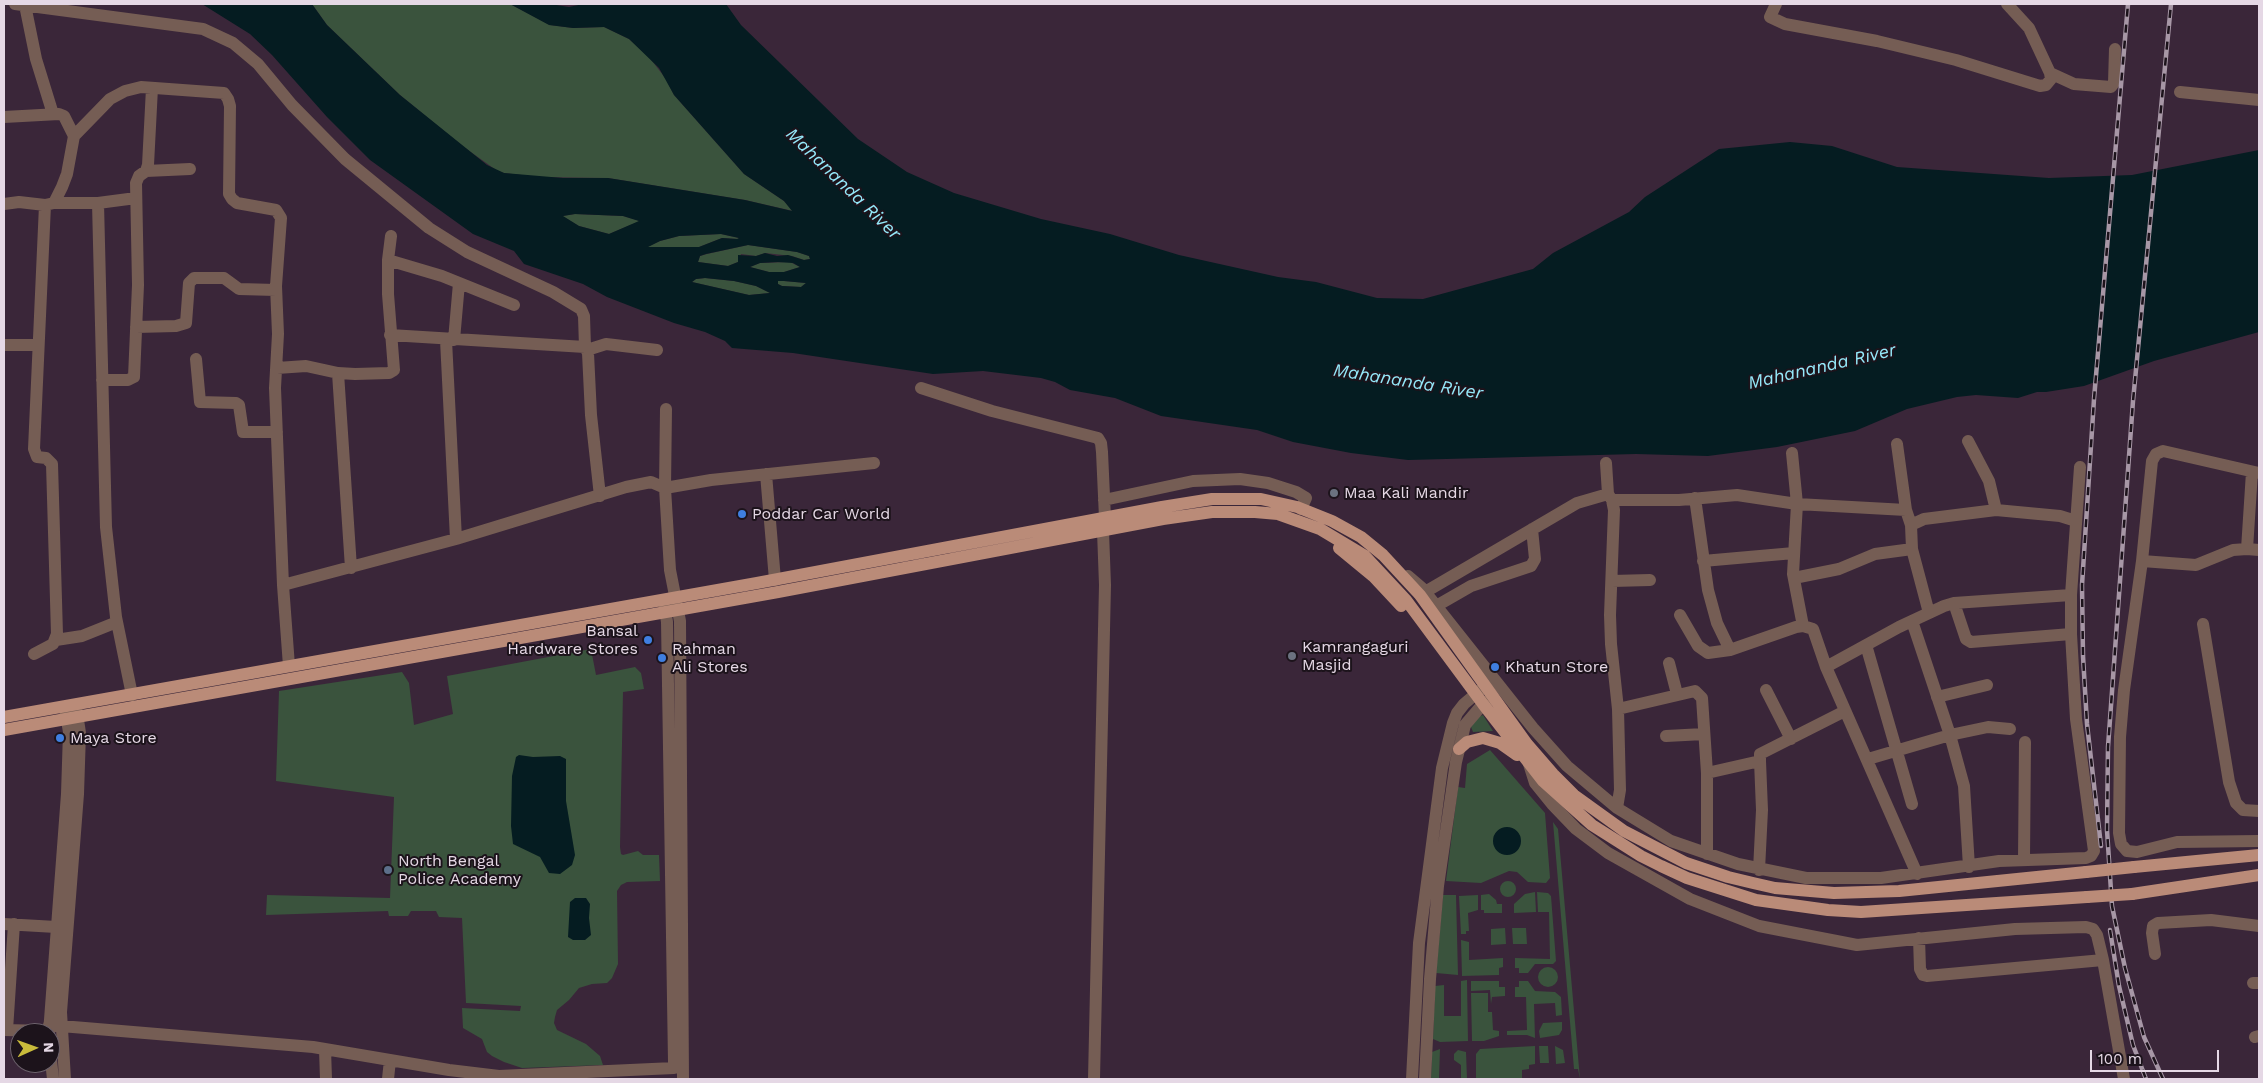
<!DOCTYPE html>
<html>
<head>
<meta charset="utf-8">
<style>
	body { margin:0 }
	#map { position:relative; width:2263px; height:1083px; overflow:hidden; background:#3a2639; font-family:"Work Sans",sans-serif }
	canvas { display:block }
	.frame { position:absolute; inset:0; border:5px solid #e5d8e5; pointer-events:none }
	.north { position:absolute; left:10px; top:1023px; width:50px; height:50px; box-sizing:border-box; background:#1c131b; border:1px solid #6c626c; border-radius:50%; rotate:88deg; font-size:14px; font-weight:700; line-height:20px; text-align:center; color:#e5d8e5 }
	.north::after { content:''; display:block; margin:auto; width:18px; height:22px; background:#c9bb3b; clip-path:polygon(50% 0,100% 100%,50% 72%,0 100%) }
	.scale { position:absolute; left:2090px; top:1050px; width:129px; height:22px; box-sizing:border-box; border:2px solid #e5d8e5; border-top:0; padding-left:6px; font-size:15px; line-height:18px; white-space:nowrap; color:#e5d8e5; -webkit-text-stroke:4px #1c131b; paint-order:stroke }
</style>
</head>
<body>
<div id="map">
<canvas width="2263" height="1083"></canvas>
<div class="frame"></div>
<div class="north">N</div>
<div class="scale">100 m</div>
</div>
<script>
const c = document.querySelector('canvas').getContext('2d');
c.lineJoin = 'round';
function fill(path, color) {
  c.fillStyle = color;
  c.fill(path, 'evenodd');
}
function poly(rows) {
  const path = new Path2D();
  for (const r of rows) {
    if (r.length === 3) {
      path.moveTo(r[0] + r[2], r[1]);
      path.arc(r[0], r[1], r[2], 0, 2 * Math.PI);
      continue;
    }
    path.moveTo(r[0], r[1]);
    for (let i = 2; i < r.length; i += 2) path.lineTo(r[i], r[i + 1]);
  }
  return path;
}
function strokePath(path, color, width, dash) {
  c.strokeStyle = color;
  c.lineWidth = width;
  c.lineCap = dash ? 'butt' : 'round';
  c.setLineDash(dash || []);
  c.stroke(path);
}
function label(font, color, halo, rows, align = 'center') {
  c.font = font + ' "Work Sans",sans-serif';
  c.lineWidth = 4;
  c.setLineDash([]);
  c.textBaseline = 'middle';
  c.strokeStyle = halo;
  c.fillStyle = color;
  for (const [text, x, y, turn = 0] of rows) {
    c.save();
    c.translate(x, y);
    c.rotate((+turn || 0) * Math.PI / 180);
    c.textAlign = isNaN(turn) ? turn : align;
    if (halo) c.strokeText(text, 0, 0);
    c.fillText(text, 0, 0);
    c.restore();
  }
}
const green = poly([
	[312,4,510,4,550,25,573,28,604,27,629,39,649,57,666,79,674,95,744,174,784,201,793,211,745,200,608,178,538,177,504,173,496,170,461,145,400,95,327,25],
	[575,214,623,216,640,221,609,234,579,226,562,216],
	[721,234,739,238,738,239,722,238,699,247,647,247,660,241,679,236],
	[748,245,797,252,809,256,810,259,804,260,792,256,765,253,756,256,741,254,738,262,728,266,698,262,700,256,707,254],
	[790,262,800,267,784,272,769,272,750,267,760,263],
	[705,278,734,281,756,286,770,293,749,295,692,282,696,279],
	[778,281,784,281,806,283,801,287,782,286,778,284],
	[591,649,596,675,635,667,641,673,644,689,623,692,620,847,621,854,623,855,638,851,643,855,659,855,660,881,627,882,621,885,617,891,618,964,612,978,607,983,592,984,579,988,569,1000,557,1010,555,1017,554,1023,557,1030,586,1044,600,1056,603,1065,522,1068,504,1062,492,1056,487,1052,482,1039,463,1028,462,1008,520,1011,521,1006,466,1003,462,918,439,917,436,911,411,911,408,916,389,916,388,911,266,915,267,895,390,898,394,797,276,781,279,691,402,672,409,683,414,725,453,714,447,676],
	[1483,715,1493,731,1473,732,1471,727,1478,717],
	[1490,750,1545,813,1550,878,1546,883,1528,882,1517,872,1509,871,1481,883,1446,881,1458,787,1465,788,1467,764],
	[1553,822,1558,829,1580,1079,1578,1069,1574,1069],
	[1508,889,8],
	[1535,892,1536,912,1514,913,1514,904,1525,894],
	[1537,892,1548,893,1551,896,1556,961,1553,964,1535,964,1528,973,1519,973,1519,968,1515,968,1515,958,1550,959,1549,912,1538,912],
	[1489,894,1496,900,1497,904,1502,904,1502,913,1484,913,1484,910,1481,910,1481,895],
	[1443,895,1456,895,1458,975,1436,973],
	[1478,895,1478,910,1468,913,1469,931,1466,931,1466,934,1461,934,1459,896],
	[1505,928,1506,944,1491,945,1491,929],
	[1512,928,1526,928,1527,944,1513,944],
	[1461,940,1469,942,1469,960,1503,958,1503,967,1499,968,1499,975,1462,976],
	[1548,977,10],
	[1467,980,1468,1041,1440,1042,1433,1039,1435,986,1444,985,1444,1016,1461,1016,1461,981],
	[1471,981,1499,981,1499,987,1505,987,1505,996,1492,997,1491,1004,1490,990,1471,991],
	[1519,981,1528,981,1535,991,1555,992,1561,997,1562,1015,1556,1016,1555,1003,1534,1004,1535,1038,1527,1035,1507,1035,1507,1031,1527,1030,1526,997,1515,997,1515,987,1519,987],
	[1471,993,1488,993,1488,1012,1492,1012,1493,1030,1499,1031,1499,1036,1484,1041,1472,1041],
	[1562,1022,1562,1030,1559,1035,1540,1038,1539,1031,1543,1023],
	[1535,1046,1535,1064,1529,1065,1529,1069,1522,1070,1522,1079,1476,1079,1476,1054,1480,1049],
	[1539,1046,1548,1046,1549,1063,1540,1063],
	[1555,1046,1563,1050,1565,1063,1556,1064],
	[1440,1049,1439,1079,1431,1079,1432,1052],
	[1458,1050,1466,1052,1467,1079,1461,1079,1461,1065,1454,1060,1454,1054]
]);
const water = poly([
	[202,4,312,4,327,25,400,95,487,165,504,173,563,178,608,178,745,200,792,211,784,201,744,174,674,95,659,68,629,39,604,27,573,28,549,25,510,4,550,4,569,7,583,4,726,4,741,25,858,139,907,172,954,193,1041,219,1110,234,1179,255,1278,277,1316,282,1377,298,1423,299,1533,269,1553,253,1629,212,1645,197,1719,149,1790,142,1832,146,1897,167,2049,178,2132,175,2259,150,2259,332,2154,361,2084,386,2046,392,2037,392,2018,398,1976,395,1957,397,1907,409,1855,431,1777,447,1708,456,1636,454,1408,460,1351,453,1293,442,1257,430,1161,416,1115,398,1070,390,1055,382,1041,378,983,371,933,374,793,353,732,348,725,341,705,332,674,323,607,297,583,284,524,264,514,251,473,234,370,160,327,117,272,55,250,34],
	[575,214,623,216,639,221,609,234,579,226,563,216],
	[721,234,739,238,737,239,722,238,699,247,648,247,660,241,679,236],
	[748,245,797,252,809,256,810,259,804,260,788,255,777,256,765,253,756,256,738,255,738,262,728,266,698,262,700,256,706,254],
	[778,262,793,263,800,267,784,272,769,272,750,267,760,263],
	[705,278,734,281,756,286,770,293,749,295,692,282,696,279],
	[778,281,784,281,806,283,801,287,782,286,778,284],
	[519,755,533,757,560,756,566,759,566,801,575,855,572,865,560,874,549,873,540,857,513,844,511,826,512,776,516,757],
	[1507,841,14],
	[575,898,586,898,590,904,589,918,591,935,585,940,573,940,568,937,570,902]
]);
const minor = poly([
	[15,4,203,29,233,43,258,64,292,105,345,159,429,228,467,252,553,292,581,309,584,316,585,347,588,353,591,415,600,496],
	[1776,4,1770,17,1785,24,1877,41,1956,60,2040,86,2046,85,2051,79,2050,73,2029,28,2007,4],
	[25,5,36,59,53,114],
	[2050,73,2074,84,2111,87,2114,83,2115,49],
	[2180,92,2259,100],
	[4,117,59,114,64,116,74,136],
	[146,171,190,169],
	[54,203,98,203,136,198],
	[98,203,106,527,116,617,132,695],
	[4,204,19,202,45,205],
	[388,260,442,276,514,305],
	[136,327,176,326,186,323,189,283,194,278,224,278,239,289,276,290],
	[390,335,585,347],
	[446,340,456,539],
	[454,340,459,283],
	[4,345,38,345],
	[587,350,606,344,657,350],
	[196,359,200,402,236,403,239,405,243,432,277,432],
	[277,368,306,366,338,373,355,374,389,373,394,370,388,294,388,260,391,236],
	[338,373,351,568],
	[102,380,128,380,134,377,138,285,136,183,139,176,146,171,148,165,152,88],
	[921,388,992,411,1098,438,1101,443,1102,452,1105,518],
	[666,409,665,488,711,480,874,463],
	[1968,441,1989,481,1996,510],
	[1897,444,1906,510,1911,525,1912,549,1929,613],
	[1792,453,1797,504,1793,574,1803,626],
	[1606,463,1608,494,1612,500,1614,510,1610,615,1611,644,1618,709,1620,790,1617,808],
	[2252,472,2247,549,2259,550],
	[2259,473,2163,451,2156,454,2152,461,2142,561,2124,690,2120,737,2119,833,2121,844,2127,851,2137,852,2177,842,2259,841],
	[766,474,775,580],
	[1695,498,1708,590,1717,623,1730,650],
	[1104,500,1193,481,1240,479,1268,483,1296,492,1306,498,1301,509],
	[1612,500,1679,500,1737,495,1797,504,1906,510],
	[1911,525,1924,519,1996,510,2060,516,2076,521],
	[1703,561,1794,553],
	[2142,561,2196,565,2233,550,2247,549],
	[1408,576,1422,588,1533,728,1567,766,1617,808,1671,841,1738,864,1806,878,1881,878,1999,861,2086,858,2091,856,2094,851,2076,719,2071,634,2071,595,2080,467],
	[1794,578,1839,569,1875,554,1912,549],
	[1612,581,1650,580],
	[283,585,456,539,626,487,651,482,665,488,670,570,680,621,683,1079],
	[1420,595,1577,503,1608,494],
	[664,602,667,622,674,1062],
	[1954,603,1966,639,1971,642,2071,634],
	[1431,609,1471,586,1531,566,1535,559,1532,529],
	[1680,615,1698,646,1708,653,1730,650,1796,627,1803,626,1813,629,1826,667,1917,874],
	[1912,621,1950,735,1964,786,1969,867],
	[2203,624,2229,782,2236,803,2243,810,2259,811],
	[56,640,82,636,117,622],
	[1866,645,1912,804],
	[34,654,53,644,57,634,52,464,46,458,37,457,34,449,45,205,54,203,62,187,67,174,74,136,110,99,125,91,141,87,224,93,228,99,230,106,229,194,232,199,237,203,276,210,281,218,276,286,278,334,275,388,283,585,289,666],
	[1669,663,1677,694],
	[1826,667,1899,627,1944,606,1954,603,2071,595],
	[1766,690,1791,739],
	[1937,697,1987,685],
	[1618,709,1695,691,1702,698,1707,773,1707,854],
	[1666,736,1704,734],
	[1868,759,1950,735,1988,727,2010,729],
	[1529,764,1535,783,1552,804,1576,829,1608,853,1690,899,1759,926,1857,945,2015,929,2086,927,2093,929,2097,935,2103,960,2124,1079],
	[1707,773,1760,761,1760,754,1845,711],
	[2024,859,2025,742],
	[1759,870,1762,810,1760,761],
	[4,924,56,927],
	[1919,938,1920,969,1923,975,1927,976,2103,960],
	[2155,954,2152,933,2153,926,2158,923,2211,920,2259,926],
	[2253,983,2259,983],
	[49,1025,313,1047,449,1070,499,1076,674,1068],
	[4,1030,49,1031],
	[7,1030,14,924],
	[49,1033,67,794,69,732,65,709],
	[2255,1037,2259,1036],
	[325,1049,326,1079],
	[50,1051,53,1079],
	[65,1079,61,1012,78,794,80,733,76,707],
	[388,1079,390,1060],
	[1094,1079,1105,585,1103,531],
	[1412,1079,1419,943,1442,768,1453,723,1457,713,1464,704,1484,687],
	[1425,1079,1430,979,1438,886,1456,762,1465,725,1483,704,1492,698]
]);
const major = poly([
	[1339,548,1373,576,1401,606],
	[4,717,757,583,1162,507,1212,499,1261,499,1297,507,1332,521,1361,537,1383,555,1420,595,1527,744,1553,774,1574,795,1624,831,1686,863,1728,877,1753,883,1775,888,1834,893,1899,891,2086,872],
	[4,730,778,592,1163,519,1212,512,1255,512,1278,514,1320,529,1365,556,1406,600,1483,704,1543,781,1592,825,1641,856,1661,866,1687,878,1756,900,1828,910,1861,912,2087,897],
	[1459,749,1467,742,1483,738,1500,743,1517,755],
	[2134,867,2259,855],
	[2132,894,2259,875]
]);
const rail = poly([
	[2101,846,2087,724,2083,656,2082,585,2094,399,2128,4],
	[2110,930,2119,986,2133,1045,2146,1079],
	[2163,1079,2144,1037,2125,968,2112,906,2107,830,2108,747,2133,401,2171,4]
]);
const majorBridge = poly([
	[2086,872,2134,867],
	[2087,897,2132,894]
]);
const markers = [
	[1334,493,5,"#6b7280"],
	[742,514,5,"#3f7fe0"],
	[648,640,5,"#3f7fe0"],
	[1292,656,5,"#6b7280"],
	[662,658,5,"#3f7fe0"],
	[1495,667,5,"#3f7fe0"],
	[60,738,5,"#3f7fe0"],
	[388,870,5,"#5c6f8a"]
];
const poiNames = [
	["Maa Kali Mandir",1344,493],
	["Poddar Car World",752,514],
	["Bansal",638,631,"right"],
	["Hardware Stores",638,649,"right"],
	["Kamrangaguri",1302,647],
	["Masjid",1302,665],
	["Rahman",672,649],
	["Ali Stores",672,667],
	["Khatun Store",1505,667],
	["Maya Store",70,738],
	["North Bengal",398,861],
	["Police Academy",398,879]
];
const waterNames = [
	["Mahananda River",843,184,44],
	["Mahananda River",1822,367,-13],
	["Mahananda River",1408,382,9]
];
fill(green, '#3a533d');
fill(water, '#051c21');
strokePath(minor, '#755d54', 12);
strokePath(major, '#ba8b78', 12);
strokePath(rail, '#a797a6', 4.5);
strokePath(rail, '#1c131b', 2.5, [8]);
strokePath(majorBridge, '#ba8b78', 12);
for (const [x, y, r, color] of markers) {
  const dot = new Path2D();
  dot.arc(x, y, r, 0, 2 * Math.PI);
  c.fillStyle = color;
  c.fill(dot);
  strokePath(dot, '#1c131b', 2);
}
label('16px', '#e5d8e5', '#1c131b', poiNames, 'left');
label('italic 18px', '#95e9fa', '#1c131b', waterNames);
</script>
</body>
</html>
